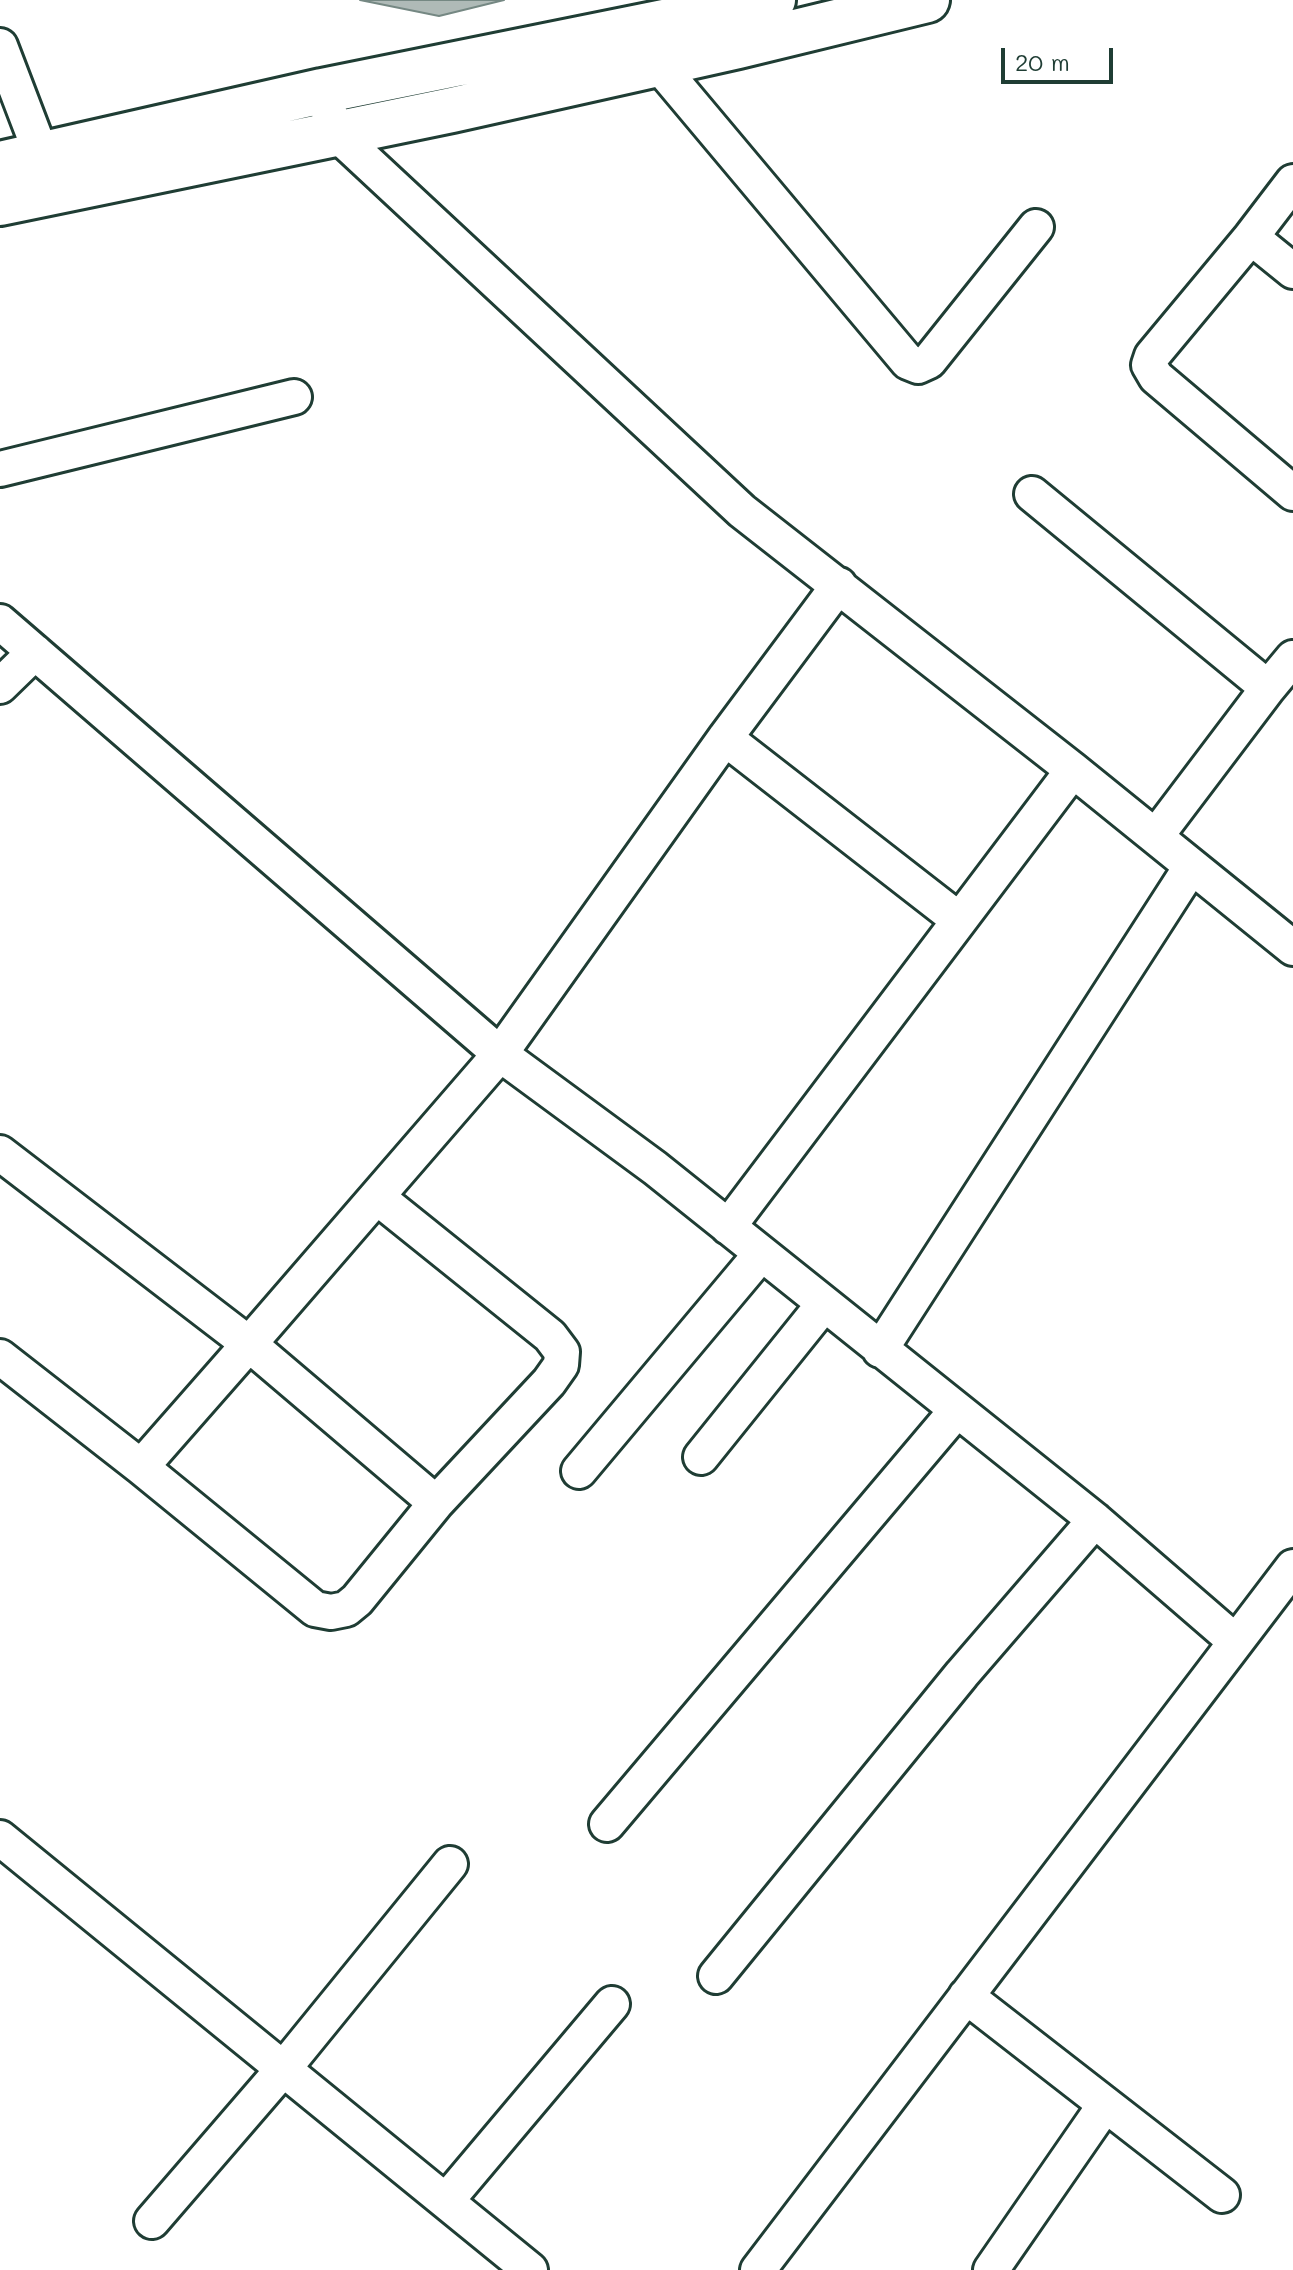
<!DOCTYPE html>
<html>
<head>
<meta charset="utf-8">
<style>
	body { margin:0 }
	#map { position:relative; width:1293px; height:2270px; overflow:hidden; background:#fff; font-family:Mali,sans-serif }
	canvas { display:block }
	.scale { position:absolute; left:1001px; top:48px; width:112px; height:36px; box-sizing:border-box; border:4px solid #1f3d34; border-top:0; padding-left:10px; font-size:24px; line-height:28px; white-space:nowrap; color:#1f3d34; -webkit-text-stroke:6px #fff; paint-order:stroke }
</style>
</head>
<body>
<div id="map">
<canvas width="1293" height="2270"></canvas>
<div class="scale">20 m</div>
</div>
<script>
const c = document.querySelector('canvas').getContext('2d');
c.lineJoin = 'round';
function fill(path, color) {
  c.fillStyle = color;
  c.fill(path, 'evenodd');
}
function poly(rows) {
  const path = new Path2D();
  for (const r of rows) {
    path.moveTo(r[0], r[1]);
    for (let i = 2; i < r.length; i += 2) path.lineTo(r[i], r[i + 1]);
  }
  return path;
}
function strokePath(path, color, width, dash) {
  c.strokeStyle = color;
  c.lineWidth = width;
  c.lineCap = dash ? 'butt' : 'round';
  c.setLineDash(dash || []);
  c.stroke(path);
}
const water = poly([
	[360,0,504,0,439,16,360,0]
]);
const minor = poly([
	[0,46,50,177],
	[658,64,908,362,918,366,929,361,1036,227],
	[322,91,336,133,742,511,1073,770,1293,948],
	[1293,182,1251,237,1152,356,1149,365,1156,377,1293,493],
	[1251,237,1293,271],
	[0,469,294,397],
	[1032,494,1268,688],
	[0,622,500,1054,655,1168,1095,1520,1236,1642],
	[0,686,35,652],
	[725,738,959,920],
	[1156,836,1268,688,1293,658],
	[0,1153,249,1344,436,1503],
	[728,1227,1073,770],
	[880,1350,1191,867],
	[0,1357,141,1467,315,1609,331,1612,346,1609,357,1600,436,1503,549,1382,561,1365,562,1352,550,1336,377,1197],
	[701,1457,824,1304],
	[141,1467,249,1344,500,1054,725,738,839,585],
	[579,1471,761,1254],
	[607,1824,957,1410],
	[0,1838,530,2270],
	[716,1976,962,1674,1095,1520],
	[966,1996,1222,2195],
	[446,2201,612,2004],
	[152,2221,284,2068,450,1864],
	[758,2270,1293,1567],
	[991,2270,1105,2105]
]);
const primary = poly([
	[0,164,322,91,773,0],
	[0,203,452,110,738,46,927,0]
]);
fill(water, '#afbab7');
strokePath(water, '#758883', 2);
strokePath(minor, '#1f3d34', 40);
strokePath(primary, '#1f3d34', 50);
strokePath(minor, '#fff', 34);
strokePath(primary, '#fff', 44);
</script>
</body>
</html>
